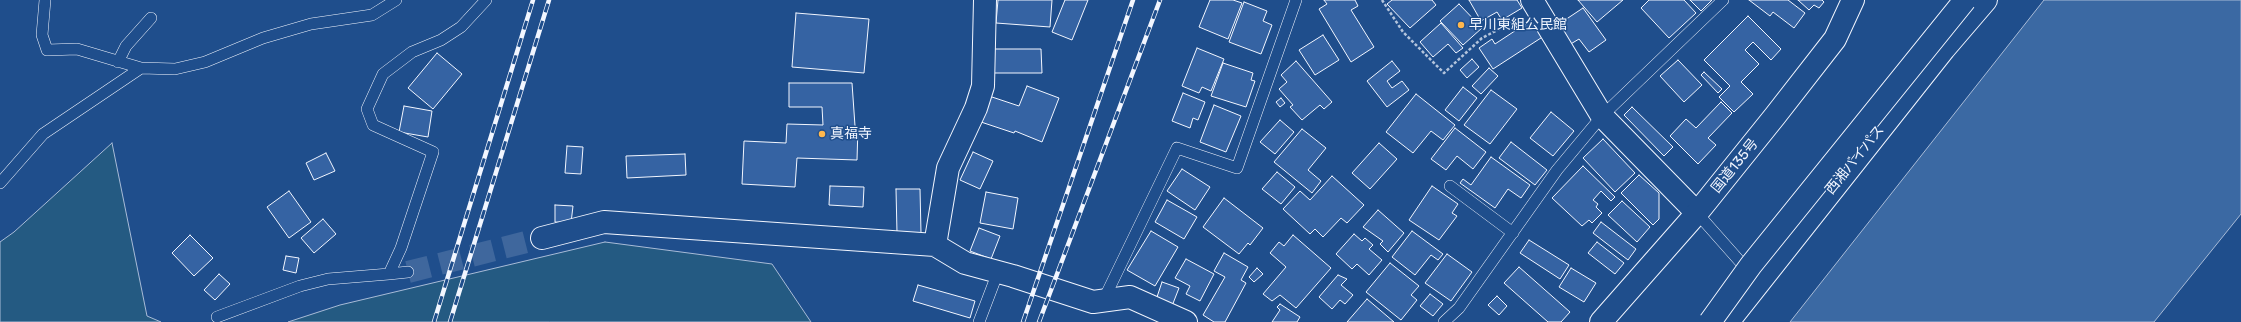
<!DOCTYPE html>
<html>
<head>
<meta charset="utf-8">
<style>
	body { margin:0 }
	canvas { display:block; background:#1f4e8c }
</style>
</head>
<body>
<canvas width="2241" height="322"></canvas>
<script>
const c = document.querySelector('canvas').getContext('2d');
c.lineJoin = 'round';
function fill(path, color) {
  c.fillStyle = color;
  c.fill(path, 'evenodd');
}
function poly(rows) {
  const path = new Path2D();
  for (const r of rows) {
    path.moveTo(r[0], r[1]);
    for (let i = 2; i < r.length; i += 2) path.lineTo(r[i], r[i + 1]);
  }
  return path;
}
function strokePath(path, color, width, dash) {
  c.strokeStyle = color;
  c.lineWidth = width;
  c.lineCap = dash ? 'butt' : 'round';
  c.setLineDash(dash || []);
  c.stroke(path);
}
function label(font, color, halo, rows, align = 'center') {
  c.font = font + ' Rubik,"Noto Sans JP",sans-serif';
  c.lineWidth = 3;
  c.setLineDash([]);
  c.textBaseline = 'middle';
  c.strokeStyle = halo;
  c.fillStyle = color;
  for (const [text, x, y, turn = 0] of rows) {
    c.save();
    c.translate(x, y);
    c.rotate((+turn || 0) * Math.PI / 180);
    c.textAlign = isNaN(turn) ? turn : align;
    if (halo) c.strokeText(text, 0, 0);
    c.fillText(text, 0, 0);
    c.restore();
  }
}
const green = poly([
	[112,143,147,316,161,322,0,322,0,242,14,232,112,143],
	[605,242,772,264,811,322,288,322,340,305,605,242]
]);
const water = poly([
	[2044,0,2241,0,2241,214,2154,322,1790,322,2044,0]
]);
const building = poly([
	[998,0,1052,0,1050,27,996,23,998,0],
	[1065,0,1088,0,1072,40,1052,32,1065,0],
	[1210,0,1233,0,1242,3,1228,39,1199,27,1210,0],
	[1324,0,1355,0,1358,6,1351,10,1374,47,1351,62,1319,9,1327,4,1324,0],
	[1392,0,1432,0,1436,5,1410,28,1387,4,1392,0],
	[1469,0,1517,0,1522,8,1502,20,1497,12,1481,21,1469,0],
	[1578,0,1623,0,1597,22,1578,0],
	[1649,0,1684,0,1696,13,1669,38,1641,8,1649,0],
	[1690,0,1712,0,1701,11,1690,0],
	[1749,0,1788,0,1805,13,1794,28,1773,12,1770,16,1749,0],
	[1798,0,1822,0,1824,2,1819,8,1814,5,1809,10,1798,0],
	[1244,2,1267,11,1263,21,1272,25,1261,54,1229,42,1244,2],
	[1459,4,1482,28,1463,45,1440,21,1459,4],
	[1583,8,1606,40,1589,52,1579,39,1569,45,1556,26,1583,8],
	[796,13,869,19,864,73,792,67,796,13],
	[1748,16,1781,49,1771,60,1753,42,1745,50,1759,64,1741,82,1753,94,1734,112,1719,97,1730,86,1704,60,1748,16],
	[1533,19,1544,36,1493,69,1479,48,1492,39,1495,44,1533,19],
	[1441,23,1463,48,1456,53,1448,44,1433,57,1420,42,1441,23],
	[1323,35,1339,60,1315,75,1299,50,1323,35],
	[1197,48,1224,59,1211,91,1202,87,1199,93,1182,86,1197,48],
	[993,49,1041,49,1042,73,994,73,993,49],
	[437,53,462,74,433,109,408,88,437,53],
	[1472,59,1479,67,1467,78,1460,70,1472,59],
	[1678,60,1702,85,1684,102,1660,76,1678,60],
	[1296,61,1332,102,1324,109,1320,105,1302,120,1290,107,1293,105,1279,89,1287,82,1281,75,1296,61],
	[1392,61,1400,71,1387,81,1392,88,1402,81,1409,90,1387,107,1367,81,1392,61],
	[1223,63,1253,73,1251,80,1255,81,1246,107,1211,96,1223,63],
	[1489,68,1498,76,1481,94,1472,86,1489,68],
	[1704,72,1722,89,1718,93,1701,75,1704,72],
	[789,83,852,83,855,126,858,127,857,160,797,158,795,187,742,184,744,141,786,143,787,124,823,125,822,107,789,107,789,83],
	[1027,86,1059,98,1042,142,1015,131,1014,133,981,122,989,96,1019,106,1027,86],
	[1463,87,1477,98,1459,121,1445,110,1463,87],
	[1491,90,1517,109,1490,144,1464,125,1491,90],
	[1183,93,1205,102,1198,120,1193,118,1190,128,1172,121,1183,93],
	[1416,94,1455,125,1443,140,1431,131,1413,153,1386,132,1416,94],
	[1281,98,1285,103,1280,107,1276,102,1281,98],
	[1721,102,1732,113,1708,138,1716,145,1698,164,1670,136,1686,119,1696,128,1721,102],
	[1214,105,1241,116,1226,152,1200,142,1214,105],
	[404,106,432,111,428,137,399,132,404,106],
	[1632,107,1673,147,1664,156,1624,115,1632,107],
	[1551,112,1574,131,1553,156,1530,138,1551,112],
	[1280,120,1294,132,1275,154,1260,142,1280,120],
	[1455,128,1486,152,1473,169,1457,156,1446,170,1431,159,1455,128],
	[1302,129,1326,148,1308,170,1321,181,1312,193,1274,162,1302,129],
	[1603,139,1635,173,1615,192,1583,158,1603,139],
	[1511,142,1547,170,1535,185,1499,158,1511,142],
	[1379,143,1397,159,1370,189,1352,173,1379,143],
	[567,146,583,147,581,174,565,173,567,146],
	[973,152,993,161,980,189,960,180,973,152],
	[326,153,335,171,314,180,306,163,326,153],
	[685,154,686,175,627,178,626,156,685,154],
	[1491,157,1530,185,1521,198,1508,189,1495,208,1460,183,1463,179,1471,185,1491,157],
	[1583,166,1615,197,1611,201,1601,191,1593,200,1598,204,1596,207,1602,213,1592,223,1589,220,1582,226,1552,198,1583,166],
	[1182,169,1210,187,1195,210,1167,191,1182,169],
	[1277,172,1295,187,1281,204,1262,189,1277,172],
	[1639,175,1659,193,1659,219,1653,225,1621,193,1639,175],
	[1332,176,1364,205,1347,223,1341,218,1323,237,1315,229,1310,234,1283,209,1300,191,1310,200,1332,176],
	[830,186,864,187,863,207,829,205,830,186],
	[1432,186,1458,204,1452,213,1457,216,1439,240,1409,220,1432,186],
	[896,189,920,189,921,233,897,233,896,189],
	[289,191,311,222,289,238,267,207,289,191],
	[986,192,1018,198,1013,229,980,223,986,192],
	[1224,198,1263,228,1250,245,1248,243,1239,254,1203,227,1224,198],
	[1167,200,1197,217,1184,239,1155,222,1167,200],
	[1622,201,1650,227,1637,242,1608,215,1622,201],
	[555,205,573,206,571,223,555,222,555,205],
	[1378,210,1404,233,1388,252,1380,244,1383,241,1363,227,1378,210],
	[323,219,336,234,314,253,301,238,323,219],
	[1601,222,1636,249,1628,260,1593,233,1601,222],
	[979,228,1000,236,991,259,970,251,979,228],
	[1151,231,1178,247,1155,286,1127,270,1151,231],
	[1412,231,1443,254,1438,260,1431,255,1415,275,1392,257,1412,231],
	[1354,234,1362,241,1365,238,1373,245,1369,249,1382,260,1369,275,1357,264,1352,269,1336,254,1354,234],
	[190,235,213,258,194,276,172,253,190,235],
	[1293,235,1331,268,1296,308,1280,295,1272,301,1263,294,1286,267,1270,253,1279,242,1284,246,1293,235],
	[1529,240,1569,265,1560,279,1520,253,1529,240],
	[1597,242,1624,263,1615,274,1588,253,1597,242],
	[1224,253,1248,267,1241,280,1246,283,1225,322,1214,322,1203,315,1225,277,1214,271,1224,253],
	[1447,254,1472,272,1451,301,1425,283,1447,254],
	[286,256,299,258,296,273,283,270,286,256],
	[1186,259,1214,274,1200,301,1186,294,1190,286,1175,278,1186,259],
	[1390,263,1419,286,1411,295,1417,300,1401,320,1366,292,1390,263],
	[1519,267,1570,312,1561,322,1548,322,1504,283,1519,267],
	[1257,268,1263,274,1254,282,1249,277,1257,268],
	[1571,268,1596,283,1584,302,1559,287,1571,268],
	[219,274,230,284,215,300,204,290,219,274],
	[1338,275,1347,279,1341,285,1353,295,1345,304,1340,300,1332,309,1319,297,1338,275],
	[1162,282,1179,288,1172,306,1156,300,1162,282],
	[918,285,975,301,970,318,913,301,918,285],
	[1430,294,1443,304,1433,316,1420,306,1430,294],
	[1497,296,1507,306,1499,315,1488,305,1497,296],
	[1367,299,1394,322,1347,322,1367,299],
	[1280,304,1300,317,1297,322,1272,322,1280,310,1277,307,1280,304]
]);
const streetTunnel = poly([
	[408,272,542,238]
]);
const path = poly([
	[1382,0,1403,32,1444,73,1482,38,1517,20]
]);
const lane = poly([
	[45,0,42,35,47,50,77,49,141,68,175,69,205,62,263,38,311,24,372,15,396,0],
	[118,62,126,46,151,18],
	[0,183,43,134,141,68],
	[1450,186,1513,233],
	[1697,213,1743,265,1744,275],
	[408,272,389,274,401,248,433,152,373,125,367,109,383,74,412,52,441,40,461,27,486,0],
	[1104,299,1177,148,1237,168,1296,0],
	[217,317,300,286,328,279,389,274],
	[979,322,998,272],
	[1444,322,1459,308,1557,170,1602,116,1723,0]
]);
const street = poly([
	[542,238,604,222,935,245,965,263,1013,276,1093,302,1130,297,1186,322],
	[935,245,948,168,976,108,983,86,985,0]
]);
const secondary = poly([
	[1532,0,1602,116,1697,213]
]);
const highway = poly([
	[1601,322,1697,213,1775,116,1835,39,1853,0],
	[1728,322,1944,49,1986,0]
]);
const rail = poly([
	[434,322,533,0],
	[450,322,549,0],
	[1023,322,1133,0],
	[1039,322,1160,0]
]);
const highwayBridge = poly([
	[1710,322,1751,265,1965,0]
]);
const markers = [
	[1461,25,4,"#ffb74d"],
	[822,134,4,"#ffb74d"]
];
const poiNames = [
	["早川東組公民館",1469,25],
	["真福寺",830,134]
];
const streetNames = [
	["西湘バイパス",1855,160,-51],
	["国道135号",1735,166,-51]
];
fill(green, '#245a82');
strokePath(green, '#a8bbd7', 1);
fill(water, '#3b69a3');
strokePath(water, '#a8bbd7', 1);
fill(building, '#3563a3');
strokePath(building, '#f2f6ff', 1);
strokePath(streetTunnel, '#3f679d', 22, [22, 11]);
strokePath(lane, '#f2f6ff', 12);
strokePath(street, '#f2f6ff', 24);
strokePath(secondary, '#f2f6ff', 24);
strokePath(highway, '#f2f6ff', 24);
strokePath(path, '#b3c4dc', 2.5, [3, 2]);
strokePath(lane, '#1f4e8c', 11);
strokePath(street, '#1f4e8c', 22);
strokePath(secondary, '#1f4e8c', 22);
strokePath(highway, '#1f4e8c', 22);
strokePath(rail, '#f2f6ff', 4.5);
strokePath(rail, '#1f4e8c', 3, [9]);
strokePath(highwayBridge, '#f2f6ff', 24, []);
strokePath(highwayBridge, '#1f4e8c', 22);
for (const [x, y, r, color] of markers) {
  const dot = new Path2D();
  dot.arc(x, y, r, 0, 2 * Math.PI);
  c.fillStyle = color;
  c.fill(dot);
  strokePath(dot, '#1f4e8c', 1.5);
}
label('14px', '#f2f6ff', '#1f4e8c', poiNames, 'left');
label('14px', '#f2f6ff', '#1f4e8c', streetNames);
</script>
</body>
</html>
